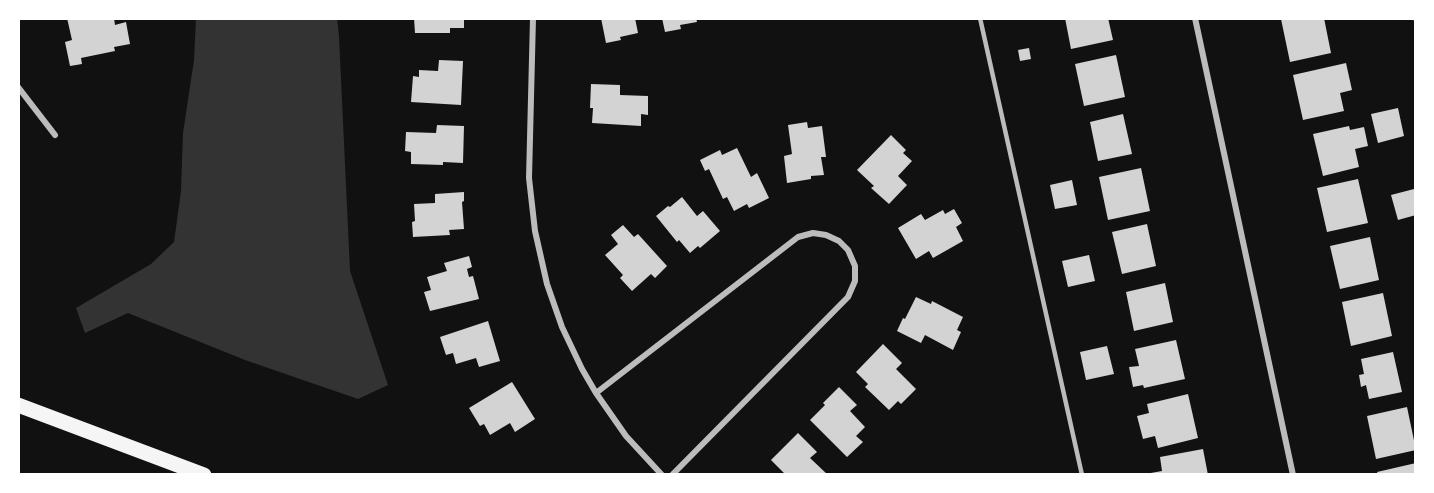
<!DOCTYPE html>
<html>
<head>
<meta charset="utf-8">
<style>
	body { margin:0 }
	#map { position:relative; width:1434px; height:493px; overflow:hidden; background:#111; font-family:Jost,sans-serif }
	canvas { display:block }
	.frame { position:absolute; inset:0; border:20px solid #fff; pointer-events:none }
</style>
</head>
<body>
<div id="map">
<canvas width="1434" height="493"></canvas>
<div class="frame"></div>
</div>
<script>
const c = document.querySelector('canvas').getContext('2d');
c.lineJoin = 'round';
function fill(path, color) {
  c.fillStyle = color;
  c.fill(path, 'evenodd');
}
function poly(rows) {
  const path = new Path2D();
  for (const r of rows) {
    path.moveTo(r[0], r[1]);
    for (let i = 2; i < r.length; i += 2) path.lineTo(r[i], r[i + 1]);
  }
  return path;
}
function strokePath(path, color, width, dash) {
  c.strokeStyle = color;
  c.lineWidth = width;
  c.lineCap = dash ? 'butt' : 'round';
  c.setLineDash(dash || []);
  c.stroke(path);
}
const water = poly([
	[196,18,337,18,339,36,350,271,388,385,358,399,245,360,128,313,85,333,76,308,151,264,174,242,181,191,183,133,194,60]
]);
const building = poly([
	[67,18,114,18,115,25,126,22,130,44,114,47,115,51,81,58,82,64,70,66,65,42,72,40],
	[414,18,464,18,464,28,450,28,450,33,415,33],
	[601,18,635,18,638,33,620,37,621,40,606,43],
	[662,18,696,18,697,22,680,25,681,29,665,32],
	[1065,18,1108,18,1113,40,1071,49],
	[1284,18,1324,18,1331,53,1290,62,1281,19],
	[1029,48,1031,59,1020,61,1018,50],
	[1116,55,1125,97,1084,106,1075,64],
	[439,60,463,61,461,105,411,102,413,76,419,77,419,70,438,71],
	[1346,63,1352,90,1340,93,1344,111,1303,120,1293,75],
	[591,84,620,85,620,95,648,96,648,115,641,114,641,126,592,123,593,108,590,108],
	[1398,108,1404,136,1378,143,1371,114],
	[1123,114,1132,154,1098,161,1090,122],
	[807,122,808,128,822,126,826,157,821,157,824,175,811,176,811,179,787,183,784,156,792,154,788,125],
	[437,125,464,126,463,163,443,162,443,165,411,164,411,152,405,151,406,132,436,133],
	[1349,126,1350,130,1364,127,1368,146,1355,149,1359,167,1323,176,1313,134],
	[891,135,906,150,903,153,912,161,898,176,907,185,889,204,871,188,874,186,857,170],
	[737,148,751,177,757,173,769,198,749,208,747,204,734,211,727,197,723,199,709,169,705,171,700,160,720,150,722,155],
	[1141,168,1150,211,1108,220,1099,177],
	[1358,179,1368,223,1327,232,1317,188],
	[1072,180,1077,205,1055,209,1050,185],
	[1414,189,1416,195,1416,215,1398,220,1391,195],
	[464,192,464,201,462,202,464,229,449,230,450,235,413,237,412,222,415,221,414,204,435,203,435,194],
	[682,197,697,216,703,211,720,231,700,248,698,246,690,253,679,240,677,242,656,216,668,206,670,207],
	[954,209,962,223,956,227,963,241,933,258,929,251,916,259,898,228,921,214,925,220,943,210,945,214],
	[1147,224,1156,266,1122,274,1112,232],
	[623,225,634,237,638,234,667,266,655,278,651,274,632,291,620,278,623,275,605,255,618,244,611,235],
	[1370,237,1379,280,1340,289,1330,246],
	[1089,255,1095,281,1068,287,1062,261],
	[469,256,472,267,467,269,469,277,473,276,479,299,430,311,424,292,431,290,427,277,447,271,444,263],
	[1165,283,1173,322,1134,331,1126,292],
	[1383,293,1392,336,1351,346,1342,302],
	[916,297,931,304,932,301,963,317,957,330,961,332,953,350,925,335,921,343,897,331,903,318,905,319],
	[488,321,500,361,479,367,476,358,456,364,453,353,446,355,440,337],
	[1176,340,1185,379,1144,388,1143,385,1133,387,1129,367,1139,366,1135,349],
	[883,344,902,363,896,369,916,389,901,404,898,401,889,410,865,387,868,384,856,372],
	[1107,346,1114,374,1086,380,1080,352],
	[1393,352,1402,392,1369,399,1366,385,1361,387,1359,375,1364,374,1361,359],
	[512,382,535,419,515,432,510,423,490,435,484,424,480,426,469,408],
	[839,387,857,405,850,411,865,427,856,436,863,442,847,457,810,420,825,405,823,403],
	[1188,394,1198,438,1158,448,1155,436,1143,439,1137,416,1149,413,1147,404],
	[1407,407,1416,450,1376,459,1367,416],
	[798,433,817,452,810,458,828,475,782,475,784,473,771,460],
	[1203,449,1208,475,1145,475,1145,474,1162,471,1160,457],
	[1416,463,1416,475,1378,475,1377,472]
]);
const service = poly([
	[980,18,1082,475],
	[1415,18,1416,20]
]);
const minor = poly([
	[533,18,529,178,535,231,547,284,562,327,582,369,596,393,626,436,662,475],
	[1195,18,1293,475],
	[18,87,55,135],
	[596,393,798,237,813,233,826,235,839,241,848,250,855,266,855,281,848,297,672,475]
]);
const primary = poly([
	[18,405,204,475]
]);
fill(water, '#333');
fill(building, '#d3d3d3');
strokePath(service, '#bcbcbc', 4.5);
strokePath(minor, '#bcbcbc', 6);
strokePath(primary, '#f5f5f5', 15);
</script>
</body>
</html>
